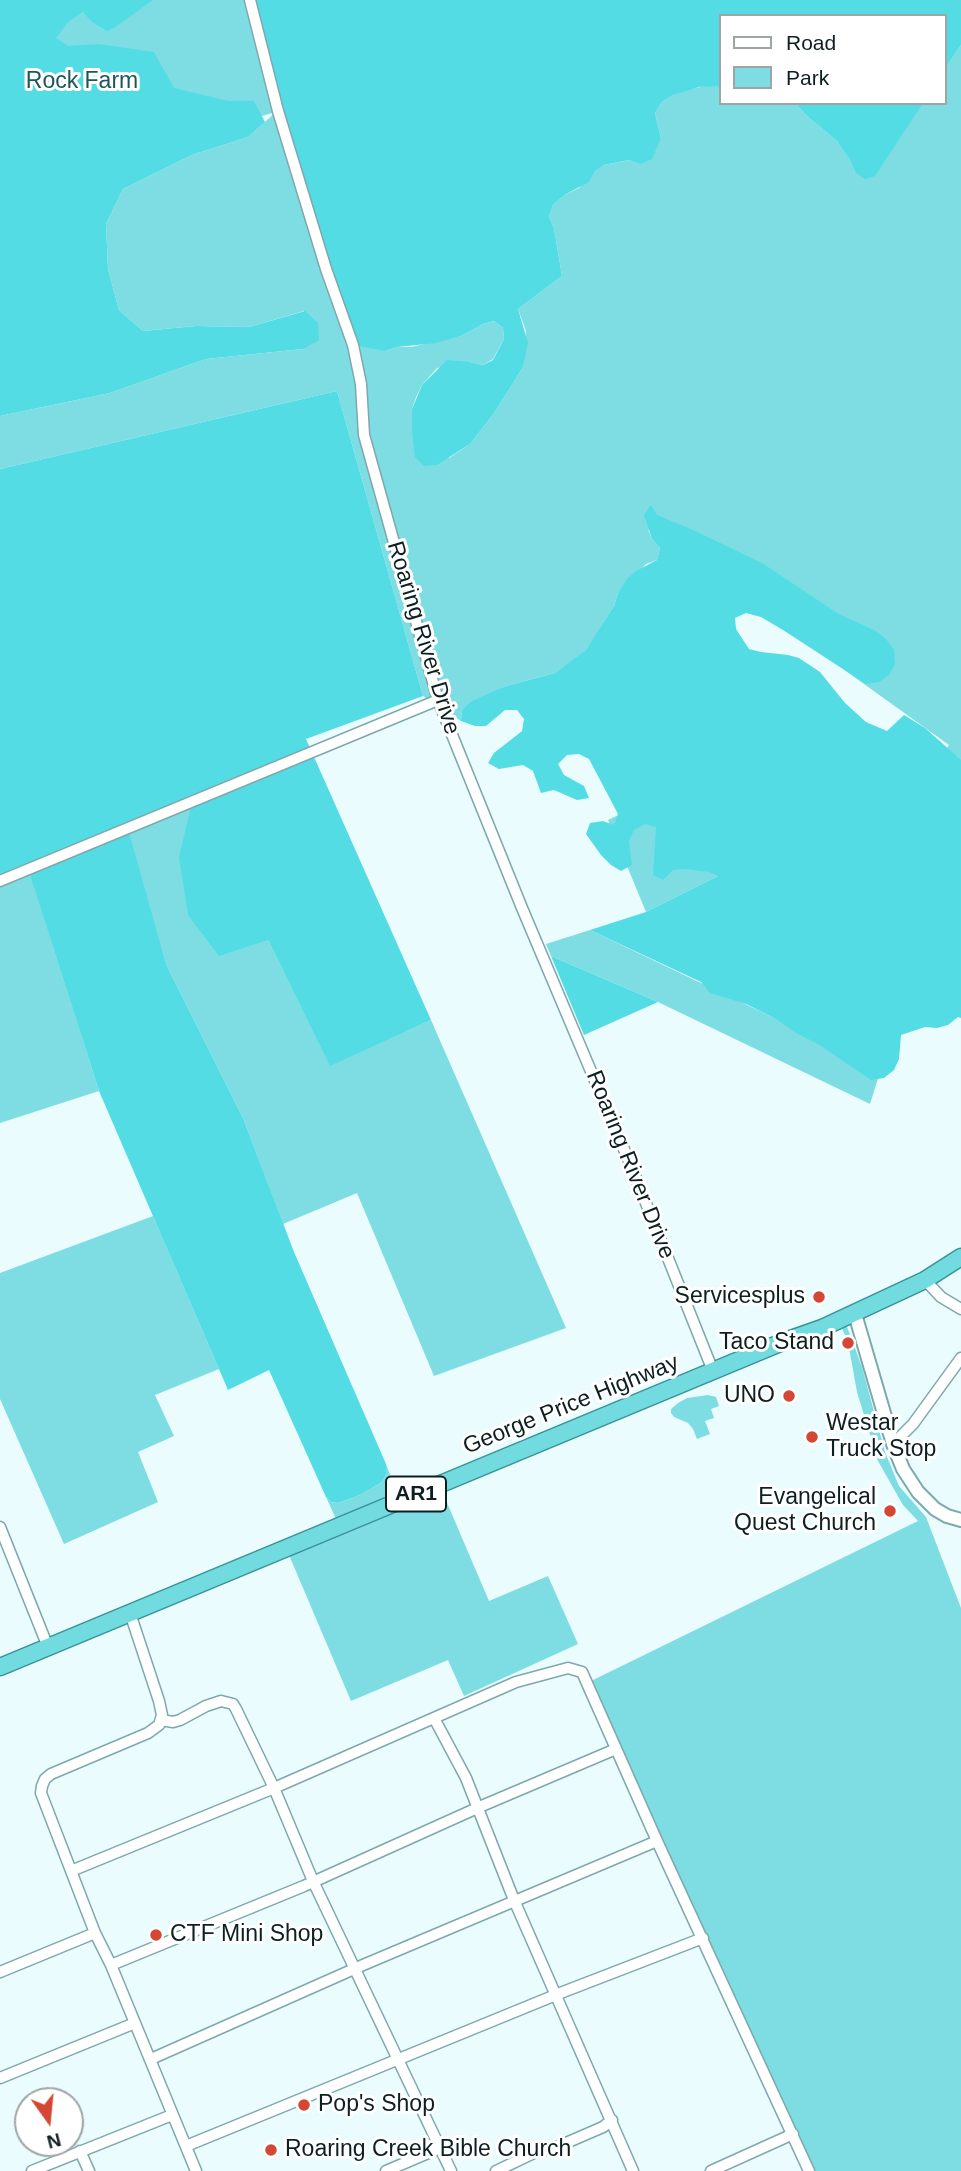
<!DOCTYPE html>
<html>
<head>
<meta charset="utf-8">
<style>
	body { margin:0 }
	#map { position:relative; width:961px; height:2171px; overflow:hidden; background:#eafcfd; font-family:Arial,sans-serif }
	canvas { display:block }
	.legend { position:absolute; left:719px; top:14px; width:228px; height:91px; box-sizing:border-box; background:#fff; border:2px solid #9ea5a6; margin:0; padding:9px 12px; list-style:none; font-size:21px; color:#0d1f20 }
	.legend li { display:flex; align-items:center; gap:14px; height:35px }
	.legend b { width:35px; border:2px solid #9ea5a6 }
	.north { position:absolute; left:14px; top:2087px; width:70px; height:70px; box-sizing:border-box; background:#fff; border:2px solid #9ea5a6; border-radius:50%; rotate:165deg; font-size:19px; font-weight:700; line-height:28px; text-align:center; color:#0d1f20 }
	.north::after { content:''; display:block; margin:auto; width:24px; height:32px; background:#d44735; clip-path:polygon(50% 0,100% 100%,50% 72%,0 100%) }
</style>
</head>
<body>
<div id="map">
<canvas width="961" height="2171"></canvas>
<ul class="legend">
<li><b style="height:9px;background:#fff"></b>Road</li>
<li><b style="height:19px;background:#7edde3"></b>Park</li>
</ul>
<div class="north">N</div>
</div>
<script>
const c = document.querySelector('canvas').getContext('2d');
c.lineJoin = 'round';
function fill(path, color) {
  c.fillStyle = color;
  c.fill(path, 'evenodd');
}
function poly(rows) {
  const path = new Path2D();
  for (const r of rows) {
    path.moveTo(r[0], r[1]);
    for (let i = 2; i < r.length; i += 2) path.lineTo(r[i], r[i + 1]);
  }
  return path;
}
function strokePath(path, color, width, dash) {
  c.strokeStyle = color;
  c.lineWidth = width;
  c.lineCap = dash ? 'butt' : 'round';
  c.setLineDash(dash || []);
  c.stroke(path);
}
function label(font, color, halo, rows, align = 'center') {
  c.font = font + ' Arial,sans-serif';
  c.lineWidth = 6;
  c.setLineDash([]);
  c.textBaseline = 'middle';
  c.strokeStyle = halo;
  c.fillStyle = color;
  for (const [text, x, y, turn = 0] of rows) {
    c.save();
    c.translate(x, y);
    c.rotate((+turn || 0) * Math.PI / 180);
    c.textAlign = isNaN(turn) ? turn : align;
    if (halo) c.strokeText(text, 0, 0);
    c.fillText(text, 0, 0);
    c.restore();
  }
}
const green = poly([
	[0,0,246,0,385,351,397,347,411,347,461,336,483,324,494,321,503,328,504,339,493,359,483,365,470,362,437,368,422,385,416,397,412,409,449,458,470,444,495,412,523,367,526,331,518,309,562,276,554,228,549,217,553,205,566,194,579,188,594,171,604,165,629,160,641,163,661,138,655,113,662,102,673,95,685,90,711,85,721,86,721,103,795,103,808,117,837,141,852,161,855,172,923,103,945,103,945,69,961,45,961,805,926,779,949,745,648,529,652,539,660,548,657,560,646,564,618,593,614,606,593,640,586,650,575,659,555,673,506,686,462,710,461,721,423,696,337,391,0,469,0,416,110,393,206,359,303,349,304,311,249,327,196,326,143,331,119,310,108,269,106,224,123,189,192,155,248,137,276,112,0,190],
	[658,796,748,861,646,912,608,820],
	[192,802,268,940,330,1065,431,1020,566,1328,434,1376,357,1193,283,1224,243,1118,167,966,127,828],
	[27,865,99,1091,0,1123,0,876],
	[590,930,881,1069,870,1104,658,1002,551,956,546,944],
	[153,1216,219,1369,155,1395,174,1436,138,1452,158,1502,64,1544,0,1399,0,1273],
	[846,1324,862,1367,885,1452,899,1486,926,1517,961,1608,961,2171,809,2171,591,1681,918,1521,903,1505,878,1461,857,1392,848,1342,841,1326],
	[708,1395,716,1397,719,1406,711,1409,714,1418,705,1421,710,1434,697,1439,693,1429,688,1423,674,1417,671,1413,671,1409,678,1403,687,1398],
	[386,1464,397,1493,336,1519,326,1497,331,1502,338,1503,360,1495,382,1482,386,1475],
	[442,1491,489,1601,548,1576,578,1644,464,1696,448,1660,351,1701,289,1555]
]);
const forest = poly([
	[0,0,153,0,114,28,107,31,92,22,83,12,68,22,56,38,68,46,99,44,154,52,174,88,229,101,254,101,265,122,248,137,192,155,123,189,106,224,108,269,119,310,143,331,196,326,249,327,305,311,318,323,319,340,303,349,206,359,110,393,0,416],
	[251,0,961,0,961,45,945,69,945,16,721,16,721,86,699,87,673,95,662,102,655,113,661,138,652,159,641,164,629,160,604,165,595,171,589,182,566,194,553,205,549,217,554,228,562,276,518,309,528,343,523,367,495,412,470,444,437,465,424,466,415,457,412,432,412,409,422,385,447,360,470,362,483,365,493,360,504,339,503,328,494,321,483,324,461,336,436,343,397,347,385,351,353,345,326,269],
	[795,103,923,103,875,176,865,179,855,172,851,161,837,141,808,117],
	[337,391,423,696,306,739,431,1020,330,1066,268,940,219,956,188,915,179,857,192,802,128,829,167,966,243,1118,294,1252,386,1464,386,1475,382,1482,360,1495,338,1503,331,1502,326,1497,269,1370,228,1390,99,1091,27,866,0,876,0,469],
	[651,505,657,515,691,529,762,563,837,613,876,631,886,639,894,650,895,664,889,675,879,682,866,684,783,630,761,617,746,613,735,618,736,629,749,649,761,652,788,655,799,658,820,672,845,703,866,722,887,731,904,715,925,728,961,760,961,1018,958,1017,948,1025,937,1028,925,1027,901,1035,899,1059,894,1070,884,1078,871,1080,818,1044,796,1033,776,1019,746,1004,710,993,701,982,590,930,646,912,718,876,709,872,684,869,673,870,663,880,653,875,656,827,645,824,634,830,629,841,632,865,621,871,611,865,601,855,586,834,590,823,603,821,614,825,618,814,589,759,579,754,567,755,558,764,564,775,584,786,589,798,577,800,554,790,541,793,533,771,523,765,499,769,488,763,494,753,522,731,524,719,517,710,505,710,486,726,475,726,461,721,462,710,472,701,506,686,555,673,586,650,614,606,618,593,627,579,636,571,657,560,660,548,652,539,644,515],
	[551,956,658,1002,584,1035]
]);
const minor = poly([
	[250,0,278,111,326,269,353,345,361,384,364,435,438,700,522,908,634,1173,713,1371],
	[0,881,438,700],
	[925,1280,941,1297,961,1309],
	[893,1444,913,1424,961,1358],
	[0,1527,48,1647],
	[130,1613,159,1701,162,1715,159,1725,148,1733,51,1774,45,1779,42,1786,41,1793,95,1933,111,1965,196,2171],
	[434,1718,466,1778,514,1900,633,2171],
	[161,1720,173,1722,180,1720,206,1706,221,1701,233,1704,236,1709,274,1788,313,1881,451,2171],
	[71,1871,274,1788,516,1682,568,1668,582,1672,657,1841,809,2171],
	[111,1965,304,1886,484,1805,616,1749],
	[0,1972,95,1933],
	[151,2059,363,1965,657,1841],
	[0,2078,135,2023],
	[186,2146,563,1992,703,1938],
	[80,2151,89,2171],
	[32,2171,172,2115],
	[386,2171,440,2148],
	[496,2171,534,2153,559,2146,603,2127,612,2120],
	[711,2171,793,2134]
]);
const tertiary = poly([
	[855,1314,893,1444,903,1469,918,1492,935,1509,947,1516,961,1520]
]);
const trunk = poly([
	[0,1667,785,1341,822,1328,925,1280,961,1257]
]);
const markers = [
	[819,1297,7,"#d44735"],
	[848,1343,7,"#d44735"],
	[789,1396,7,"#d44735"],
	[812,1437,7,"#d44735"],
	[890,1511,7,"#d44735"],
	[156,1935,7,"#d44735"],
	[304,2105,7,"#d44735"],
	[271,2150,7,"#d44735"]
];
const shields = [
	[416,1494,60]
];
const shieldNames = [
	["AR1",416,1494]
];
const parkNames = [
	["Rock Farm",82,82]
];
const streetNames = [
	["Roaring River Drive",423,638,73],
	["Roaring River Drive",630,1165,68],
	["George Price Highway",571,1405,-22]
];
const poiNames = [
	["Servicesplus",805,1297],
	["Taco Stand",834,1343],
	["UNO",775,1396],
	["Westar",826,1424,"left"],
	["Truck Stop",826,1450,"left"],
	["Evangelical",876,1498],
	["Quest Church",876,1524],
	["CTF Mini Shop",170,1935,"left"],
	["Pop's Shop",318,2105,"left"],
	["Roaring Creek Bible Church",285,2150,"left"]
];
fill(green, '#7edde3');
fill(forest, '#54dce4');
strokePath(minor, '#7da9ac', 13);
strokePath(tertiary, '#7da9ac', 16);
strokePath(trunk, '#379398', 19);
strokePath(minor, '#fff', 10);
strokePath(tertiary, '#fff', 12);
strokePath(trunk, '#72dbe0', 16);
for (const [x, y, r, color] of markers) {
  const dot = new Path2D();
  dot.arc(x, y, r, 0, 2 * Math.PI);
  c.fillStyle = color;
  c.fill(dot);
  strokePath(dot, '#fff', 2.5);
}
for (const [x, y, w] of shields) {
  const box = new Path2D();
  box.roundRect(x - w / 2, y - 17.5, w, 35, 5);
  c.fillStyle = '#fff';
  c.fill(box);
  strokePath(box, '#0d1f20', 2);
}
label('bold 21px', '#0d1f20', null, shieldNames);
label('23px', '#1e575a', '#fff', parkNames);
label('23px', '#0d1f20', '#fff', streetNames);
label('23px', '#0d1f20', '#fff', poiNames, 'right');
</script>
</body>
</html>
